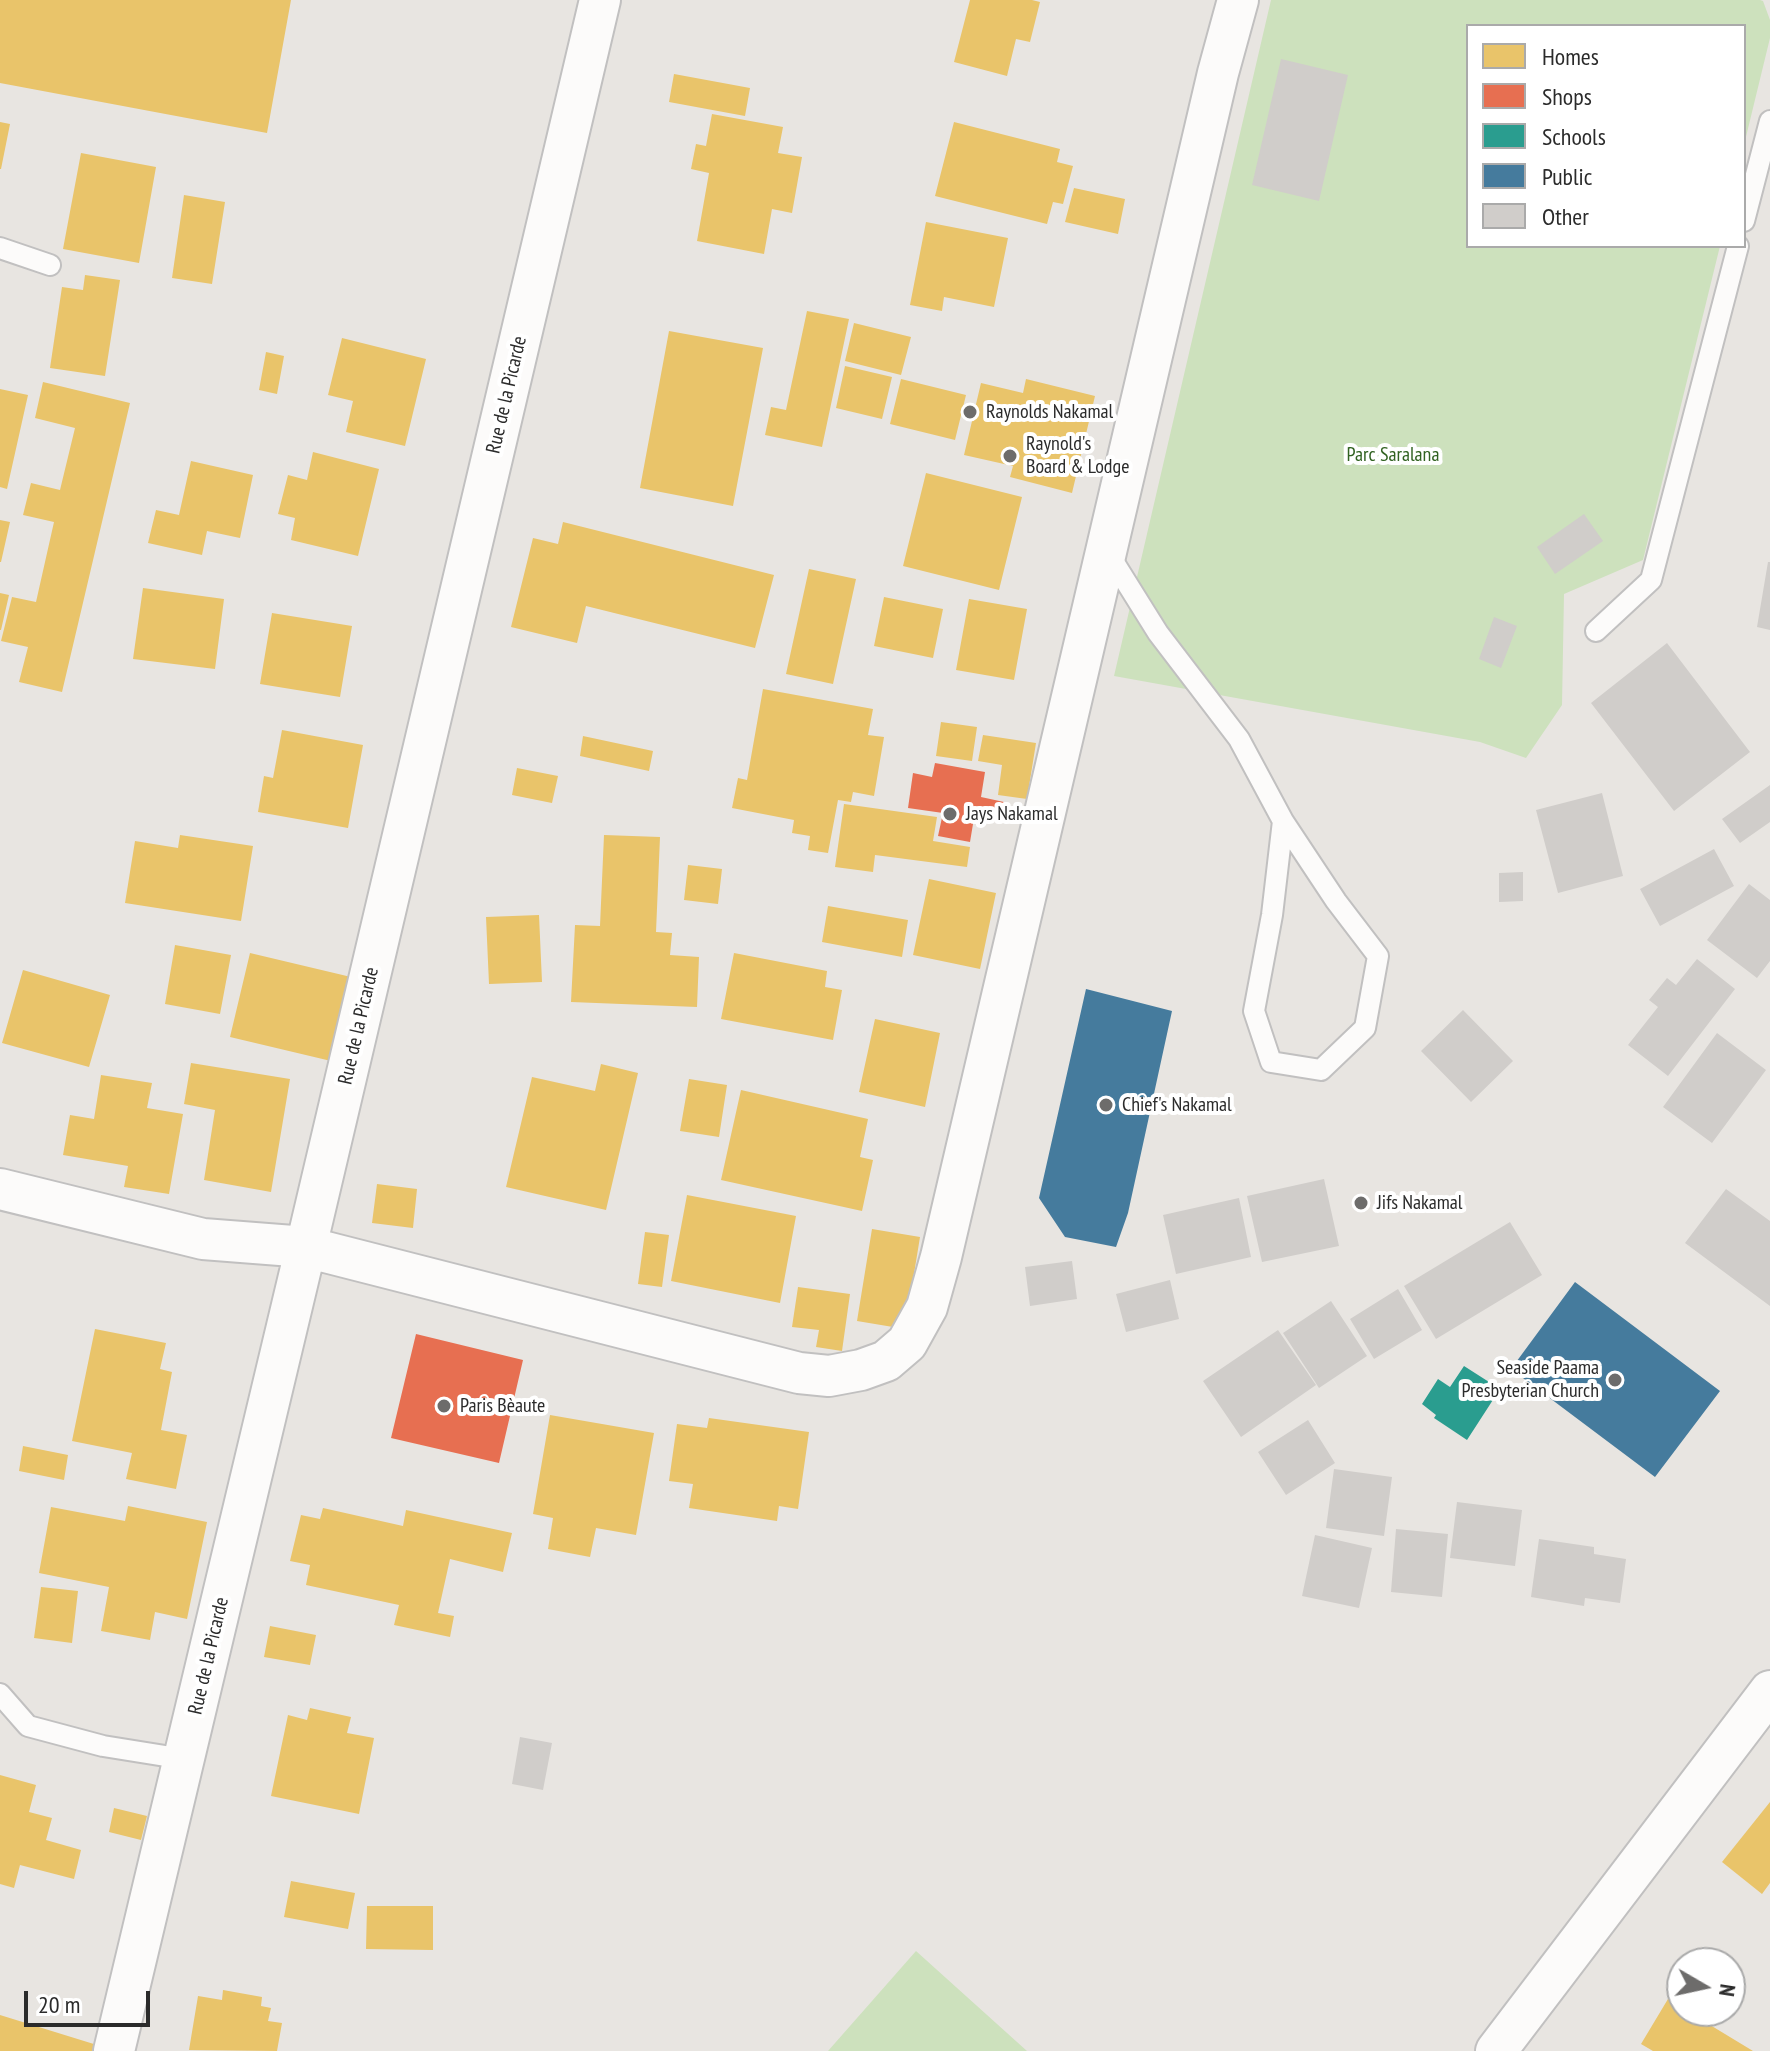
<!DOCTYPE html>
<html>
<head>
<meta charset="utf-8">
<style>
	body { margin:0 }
	#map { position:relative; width:1770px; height:2051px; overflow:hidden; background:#e8e5e1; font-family:"PT Sans Narrow",sans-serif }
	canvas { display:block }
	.legend { position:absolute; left:1466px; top:24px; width:280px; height:224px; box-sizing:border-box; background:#fff; border:2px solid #aaa; margin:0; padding:10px 14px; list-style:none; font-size:24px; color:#2b2b2b }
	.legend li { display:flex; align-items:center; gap:16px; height:40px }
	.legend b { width:40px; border:2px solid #aaa }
	.north { position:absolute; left:1666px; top:1947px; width:80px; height:80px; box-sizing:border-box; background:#fff; border:2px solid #aaa; border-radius:50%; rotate:99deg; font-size:22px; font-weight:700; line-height:32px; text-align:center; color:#2b2b2b }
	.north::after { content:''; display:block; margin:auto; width:28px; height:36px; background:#6d6c6b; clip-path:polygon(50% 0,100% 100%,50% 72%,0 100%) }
	.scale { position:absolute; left:24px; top:1991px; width:126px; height:36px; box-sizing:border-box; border:4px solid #2b2b2b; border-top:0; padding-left:10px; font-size:24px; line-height:28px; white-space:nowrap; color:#2b2b2b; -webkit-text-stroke:6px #fff; paint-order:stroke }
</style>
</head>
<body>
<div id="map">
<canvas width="1770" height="2051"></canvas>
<ul class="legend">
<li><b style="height:22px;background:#e9c46a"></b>Homes</li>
<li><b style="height:22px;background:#e76f51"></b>Shops</li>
<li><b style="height:22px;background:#2a9d8f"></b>Schools</li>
<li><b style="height:22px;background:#457b9d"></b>Public</li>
<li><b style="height:22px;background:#d0cdca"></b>Other</li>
</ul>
<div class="north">N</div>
<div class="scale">20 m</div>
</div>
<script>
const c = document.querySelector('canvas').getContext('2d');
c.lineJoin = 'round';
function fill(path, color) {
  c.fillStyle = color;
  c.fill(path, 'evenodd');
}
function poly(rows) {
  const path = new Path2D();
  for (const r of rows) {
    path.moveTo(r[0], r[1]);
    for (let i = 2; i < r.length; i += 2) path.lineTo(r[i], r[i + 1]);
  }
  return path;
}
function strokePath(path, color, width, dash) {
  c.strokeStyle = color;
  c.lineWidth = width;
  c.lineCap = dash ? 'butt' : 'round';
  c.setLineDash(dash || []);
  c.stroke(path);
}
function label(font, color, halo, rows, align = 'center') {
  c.font = font + ' "PT Sans Narrow",sans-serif';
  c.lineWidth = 8;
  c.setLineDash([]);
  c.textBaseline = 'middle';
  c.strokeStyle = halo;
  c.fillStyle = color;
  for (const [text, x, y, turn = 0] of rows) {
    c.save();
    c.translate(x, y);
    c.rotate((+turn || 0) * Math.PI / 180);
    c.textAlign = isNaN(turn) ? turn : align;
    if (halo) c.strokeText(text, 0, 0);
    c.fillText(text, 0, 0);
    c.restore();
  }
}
const green = poly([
	[1271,0,1760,0,1763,1,1770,20,1770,38,1744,145,1744,26,1468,26,1468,246,1720,246,1643,560,1564,594,1562,705,1526,758,1480,742,1114,676],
	[916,1951,1027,2051,828,2051]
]);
const homes = poly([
	[0,0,291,0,267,133,0,83],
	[970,0,1032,0,1040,2,1030,42,1016,39,1007,76,954,62],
	[674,74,750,88,745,116,669,102],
	[712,114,783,127,778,153,802,157,792,213,772,209,764,254,697,241,709,173,691,169,696,144,706,146],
	[0,122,10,124,1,169,0,169],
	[954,122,1060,149,1057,162,1073,166,1063,204,1053,202,1047,224,935,196],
	[81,153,156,167,139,263,63,249],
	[1074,188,1125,199,1118,234,1065,222],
	[184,195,225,202,212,284,172,278],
	[926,222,1008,238,994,307,944,297,942,311,910,305],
	[85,275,120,280,105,376,50,368,62,287,83,290],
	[807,311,849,319,822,447,765,435,771,407,786,410],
	[854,323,911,337,901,375,845,361],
	[669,331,763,348,733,506,640,488],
	[342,338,426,359,405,446,346,432,353,401,328,395],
	[266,352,284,356,277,394,259,390],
	[845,366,892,377,882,419,836,408],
	[901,379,966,395,955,440,890,424],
	[1026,379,1095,396,1072,493,1010,477,1013,466,964,455,981,383,1023,393],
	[43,382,130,403,62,692,19,682,28,647,1,641,12,597,36,602,54,522,23,515,31,483,60,490,75,428,35,418],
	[0,389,28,395,7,489,0,487],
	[313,452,379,469,358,556,291,540,295,518,278,514,288,475,307,480],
	[191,461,253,475,240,538,207,531,202,555,148,543,156,510,179,515],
	[926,473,1022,497,999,590,903,566],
	[0,520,10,522,1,562,0,562],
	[563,522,774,575,755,648,586,606,577,643,511,627,533,538,558,544],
	[809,569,856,579,833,684,786,674],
	[143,588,224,599,215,669,133,659],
	[0,593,9,595,1,630,0,630],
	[884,597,943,609,933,658,874,646],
	[969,599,1027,609,1014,680,956,670],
	[272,613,352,626,340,697,260,684],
	[763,689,873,709,868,735,884,737,874,796,853,792,851,802,838,800,828,853,808,850,810,836,792,833,794,820,732,808,738,778,747,780],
	[941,722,977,727,972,761,936,756],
	[282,730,363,745,348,828,258,812,264,776,273,778],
	[983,735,1036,743,1027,799,998,795,1002,765,978,761],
	[583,736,653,751,649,771,580,756],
	[517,768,558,776,552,803,512,795],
	[844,804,937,817,933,841,970,847,967,867,875,855,873,872,835,867],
	[180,835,253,846,241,921,125,903,135,841,178,848],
	[604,835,660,837,656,932,672,933,670,955,699,957,697,1007,571,1002,575,925,600,926],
	[688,865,722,869,718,904,684,900],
	[929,879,996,893,980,969,913,955],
	[828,906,908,920,902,957,822,942],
	[539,915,542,982,489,984,486,917],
	[175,945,231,955,220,1014,165,1004],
	[250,953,351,977,331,1061,230,1037],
	[734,953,827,971,825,987,842,990,833,1040,721,1019],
	[23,970,110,995,89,1067,2,1043],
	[875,1019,940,1033,925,1107,859,1092],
	[191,1063,290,1079,271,1192,204,1180,215,1110,184,1104],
	[601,1064,638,1073,606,1210,506,1187,532,1077,595,1091],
	[101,1075,152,1083,147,1108,183,1114,169,1194,124,1187,128,1166,63,1155,70,1115,94,1119],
	[689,1079,727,1085,719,1137,680,1131],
	[741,1090,868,1119,860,1157,873,1160,862,1211,721,1180],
	[377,1184,417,1189,413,1228,372,1223],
	[687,1195,796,1216,780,1303,671,1281],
	[872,1229,920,1237,905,1329,857,1321],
	[645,1232,669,1235,662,1287,638,1284],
	[798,1287,850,1294,842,1351,816,1347,819,1330,792,1327],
	[95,1329,166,1343,160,1369,172,1372,161,1430,187,1435,176,1489,126,1479,132,1453,72,1441],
	[550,1415,654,1433,636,1535,596,1528,590,1557,548,1549,553,1518,533,1514],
	[709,1418,809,1432,798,1509,779,1506,777,1521,689,1508,693,1484,669,1481,677,1424,707,1428],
	[23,1446,68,1455,64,1480,19,1471],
	[128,1506,207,1522,187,1619,155,1612,150,1640,101,1631,109,1587,39,1573,51,1507,125,1521],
	[323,1508,403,1526,406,1510,512,1533,503,1572,450,1559,438,1613,454,1616,450,1637,394,1625,399,1605,306,1585,310,1565,290,1561,301,1515,320,1519],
	[41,1587,78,1591,72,1643,34,1638],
	[270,1626,316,1635,310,1665,264,1657],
	[310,1708,351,1717,347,1733,374,1738,359,1814,271,1796,288,1715,307,1720],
	[0,1775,36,1785,29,1812,52,1818,46,1840,81,1850,74,1879,20,1865,14,1888,0,1884],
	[1770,1802,1770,1883,1762,1894,1722,1862],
	[114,1808,147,1816,141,1840,109,1832],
	[291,1881,355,1893,348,1929,284,1917],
	[367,1906,433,1906,433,1950,366,1949],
	[223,1990,262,1997,261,2006,271,2008,268,2021,282,2023,277,2051,189,2050,198,1996,222,2000],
	[1668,1999,1682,2008,1682,2011,1687,2011,1753,2051,1653,2051,1641,2044],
	[0,2015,97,2045,95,2051,0,2051]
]);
const shops = poly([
	[935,763,985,772,981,797,1004,802,1000,822,974,818,970,842,938,836,943,813,908,808,913,773,932,777],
	[416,1334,523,1360,499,1463,391,1438]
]);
const schools = poly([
	[1464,1366,1500,1389,1467,1440,1434,1418,1436,1415,1422,1404,1438,1379,1450,1387]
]);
const public = poly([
	[1086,989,1172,1011,1128,1213,1116,1247,1065,1237,1039,1198],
	[1575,1282,1720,1391,1655,1477,1511,1369]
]);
const building = poly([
	[1281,59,1348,75,1319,201,1252,185],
	[1584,514,1603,541,1555,574,1537,547],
	[1768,562,1770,562,1770,630,1757,627],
	[1494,617,1517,626,1501,668,1479,659],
	[1667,643,1750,752,1674,811,1591,703],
	[1770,785,1770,822,1740,843,1722,819],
	[1602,793,1623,876,1558,893,1536,810],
	[1714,849,1734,886,1660,926,1640,889],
	[1523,872,1523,901,1499,902,1499,873],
	[1749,884,1770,900,1770,961,1757,978,1707,940],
	[1697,959,1735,989,1668,1076,1628,1045,1658,1007,1649,1000,1667,978,1676,985],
	[1463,1010,1513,1061,1471,1102,1421,1051],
	[1717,1033,1766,1070,1712,1143,1663,1107],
	[1324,1179,1339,1246,1262,1262,1247,1196],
	[1726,1189,1770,1221,1770,1306,1685,1243],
	[1239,1198,1251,1257,1176,1274,1163,1215],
	[1510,1222,1542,1275,1436,1339,1404,1286],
	[1072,1261,1077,1299,1030,1306,1025,1267],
	[1170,1280,1179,1319,1126,1332,1116,1294],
	[1398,1289,1422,1330,1374,1359,1350,1319],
	[1331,1301,1367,1356,1319,1388,1283,1333],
	[1278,1330,1316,1385,1241,1437,1203,1381],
	[1308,1420,1335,1463,1286,1495,1258,1452],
	[1334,1469,1392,1477,1384,1536,1326,1528],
	[1457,1502,1522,1510,1515,1566,1450,1558],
	[1396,1529,1448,1534,1442,1597,1391,1592],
	[1315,1535,1372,1548,1359,1608,1302,1596],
	[1539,1539,1594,1547,1594,1554,1626,1559,1620,1603,1585,1598,1584,1606,1531,1597],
	[520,1737,552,1743,543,1790,512,1784]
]);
const service = poly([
	[1744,221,1770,121],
	[0,248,50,265],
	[1108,553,1158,633,1239,739,1283,821,1272,915,1254,1011,1271,1062,1321,1070,1365,1028,1378,956,1336,901,1283,821],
	[1596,631,1651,580,1738,246],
	[0,1694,28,1726,103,1746,184,1759]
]);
const minor = poly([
	[0,1189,203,1239,306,1247,799,1373,829,1376,861,1370,886,1361,907,1343,927,1307,941,1257,1218,73,1238,0],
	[114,2051,306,1247,600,0],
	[1496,2051,1770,1691]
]);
const markers = [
	[970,412,8,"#6d6c6b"],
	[1010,456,8,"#6d6c6b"],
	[950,814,8,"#6d6c6b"],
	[1106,1105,8,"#6d6c6b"],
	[1361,1203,8,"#6d6c6b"],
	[1615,1380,8,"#6d6c6b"],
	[444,1406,8,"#6d6c6b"]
];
const streetNames = [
	["Rue de la Picarde",507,395,-77],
	["Rue de la Picarde",359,1026,-77],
	["Rue de la Picarde",209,1656,-77]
];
const poiNames = [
	["Raynolds Nakamal",986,412],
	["Raynold's",1026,444],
	["Board & Lodge",1026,467],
	["Jays Nakamal",966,814],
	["Chief's Nakamal",1122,1105],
	["Jifs Nakamal",1377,1203],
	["Seaside Paama",1599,1368,"right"],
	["Presbyterian Church",1599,1391,"right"],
	["Paris Bèaute",460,1406]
];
const parkNames = [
	["Parc Saralana",1393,455]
];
fill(green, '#cde1bd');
fill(homes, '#e9c46a');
fill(shops, '#e76f51');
fill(schools, '#2a9d8f');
fill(public, '#457b9d');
fill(building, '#d0cdca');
strokePath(service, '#c1c0c0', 24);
strokePath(minor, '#c1c0c0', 44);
strokePath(service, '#fcfbfa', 20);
strokePath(minor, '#fcfbfa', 40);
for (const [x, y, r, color] of markers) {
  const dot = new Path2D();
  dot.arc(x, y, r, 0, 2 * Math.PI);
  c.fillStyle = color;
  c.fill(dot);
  strokePath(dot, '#fff', 3);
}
label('20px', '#2b2b2b', '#fff', streetNames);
label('20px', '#2b2b2b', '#fff', poiNames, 'left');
label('20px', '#316221', '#fff', parkNames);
</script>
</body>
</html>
